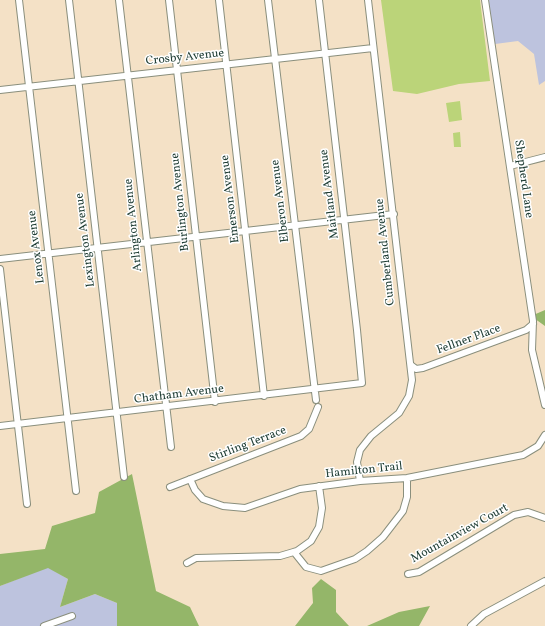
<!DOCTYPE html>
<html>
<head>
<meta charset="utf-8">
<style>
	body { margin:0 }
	canvas { display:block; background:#f4e1c6 }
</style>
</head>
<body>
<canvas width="545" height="626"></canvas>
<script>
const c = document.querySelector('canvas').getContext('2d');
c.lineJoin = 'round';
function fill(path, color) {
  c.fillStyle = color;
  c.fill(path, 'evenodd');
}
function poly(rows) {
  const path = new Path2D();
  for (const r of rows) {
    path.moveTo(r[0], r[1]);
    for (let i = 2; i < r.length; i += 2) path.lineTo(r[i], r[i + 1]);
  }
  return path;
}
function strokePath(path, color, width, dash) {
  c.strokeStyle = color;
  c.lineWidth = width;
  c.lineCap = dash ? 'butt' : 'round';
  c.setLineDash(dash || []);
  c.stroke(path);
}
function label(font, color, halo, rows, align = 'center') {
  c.font = font + ' Vollkorn,serif';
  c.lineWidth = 3;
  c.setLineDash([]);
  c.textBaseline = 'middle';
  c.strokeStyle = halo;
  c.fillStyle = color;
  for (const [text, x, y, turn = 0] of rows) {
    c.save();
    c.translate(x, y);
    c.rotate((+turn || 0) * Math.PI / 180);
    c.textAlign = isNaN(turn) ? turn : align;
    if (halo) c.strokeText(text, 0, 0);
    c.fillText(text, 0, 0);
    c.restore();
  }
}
const industrial = poly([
	[483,0,545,0,545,81,539,85,534,54,518,41,495,44],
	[48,567,68,579,60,607,95,594,117,603,117,626,0,626,0,586]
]);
const green = poly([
	[381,0,480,0,490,81,459,84,417,94,393,91],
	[460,101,462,120,449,122,446,103],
	[460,132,461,147,454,147,453,133]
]);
const forest = poly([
	[545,310,545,326,531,316],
	[132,474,156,591,190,607,199,626,117,626,117,603,95,594,60,607,68,579,48,568,0,586,0,554,45,549,52,526,95,513,99,492],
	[321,579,336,590,336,612,349,626,295,626,313,603,312,588],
	[430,606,419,626,367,626,399,612]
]);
const minor = poly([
	[19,0,76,491],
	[69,0,124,477],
	[119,0,171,447],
	[169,0,215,402],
	[219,0,264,396],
	[268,0,316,400],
	[485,0,533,321,532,350,545,405],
	[0,90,373,48],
	[510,166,545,157],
	[0,259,394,214],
	[0,269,27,504],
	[411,365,416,369,423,368,526,330,533,324],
	[0,426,362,383,357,330,319,0],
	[190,479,195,490,203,499,223,506,245,508,300,489,360,481,407,478,523,455,538,446,545,435],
	[360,481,357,462,360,450,371,436,399,413,409,396,412,380,368,0],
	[170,487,301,436,309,429,318,407],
	[294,552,306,567,321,571,355,559,367,551,383,537,403,511,407,497,407,478],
	[187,563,196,558,280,556,297,551,311,541,319,527,322,508,319,486],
	[408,574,419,572,514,515,528,512,545,518],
	[44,626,72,616],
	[471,626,484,614,545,581]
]);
const streetNames = [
	["Crosby Avenue",185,58,-6],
	["Shepherd Lane",523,179,82],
	["Maitland Avenue",330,194,-97],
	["Emerson Avenue",231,199,-97],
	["Elberon Avenue",281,201,-97],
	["Burlington Avenue",181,202,-96],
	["Arlington Avenue",134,225,-96],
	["Lexington Avenue",86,240,-97],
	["Lenox Avenue",37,247,-97],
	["Cumberland Avenue",386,252,-96],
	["Fellner Place",469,340,-20],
	["Chatham Avenue",179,395,-7],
	["Stirling Terrace",248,445,-21],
	["Hamilton Trail",364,471,-6],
	["Mountainview Court",460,534,-29]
];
fill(industrial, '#bdc3de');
fill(green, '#bbd479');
fill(forest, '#94b669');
strokePath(minor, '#8a8f7d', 8);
strokePath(minor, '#fff', 6);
label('12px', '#1f3d34', '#fff', streetNames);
</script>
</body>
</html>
